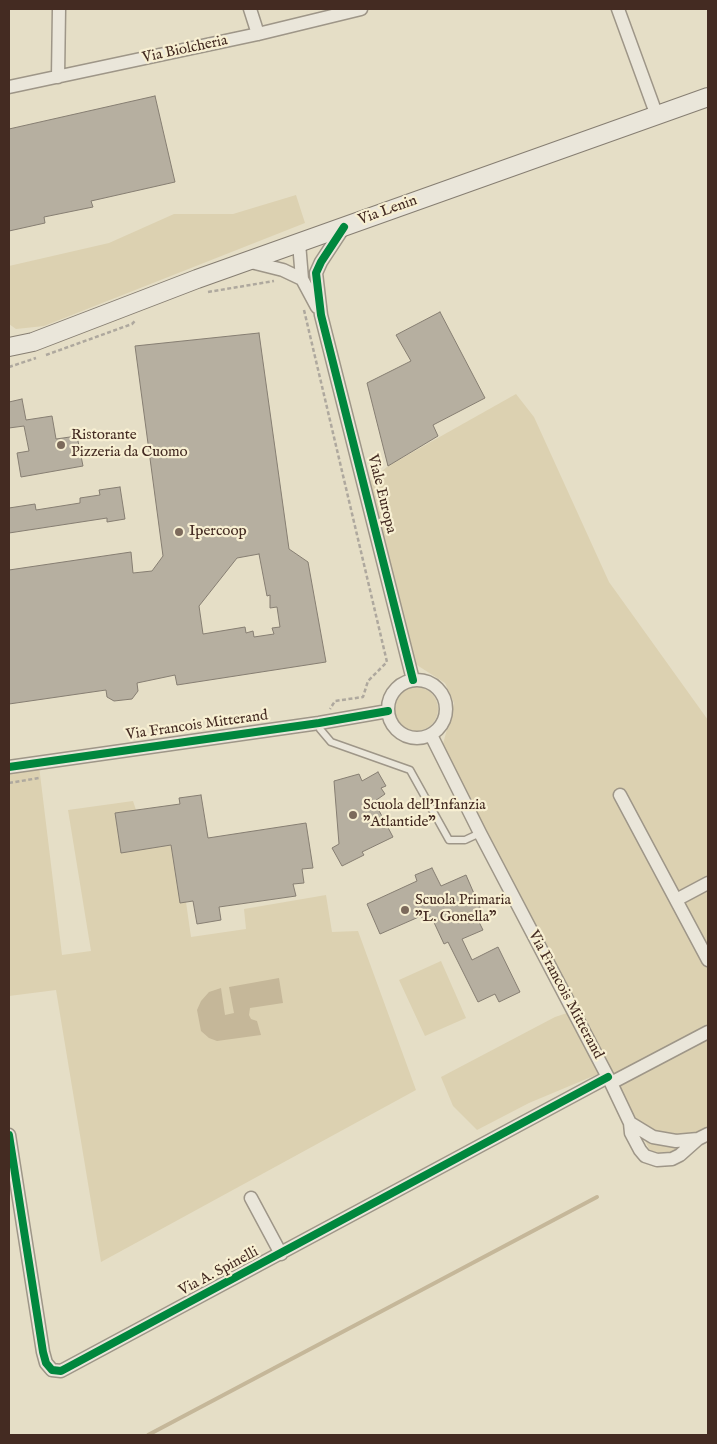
<!DOCTYPE html>
<html>
<head>
<meta charset="utf-8">
<style>
	body { margin:0 }
	#map { position:relative; width:717px; height:1444px; overflow:hidden; background:#e5dec6; font-family:"IM FELL English",serif }
	canvas { display:block }
	.frame { position:absolute; inset:0; border:10px solid #442b22; pointer-events:none }
</style>
</head>
<body>
<div id="map">
<canvas width="717" height="1444"></canvas>
<div class="frame"></div>
</div>
<script>
const c = document.querySelector('canvas').getContext('2d');
c.lineJoin = 'round';
function fill(path, color) {
  c.fillStyle = color;
  c.fill(path, 'evenodd');
}
function poly(rows) {
  const path = new Path2D();
  for (const r of rows) {
    if (r.length === 3) {
      path.moveTo(r[0] + r[2], r[1]);
      path.arc(r[0], r[1], r[2], 0, 2 * Math.PI);
      continue;
    }
    path.moveTo(r[0], r[1]);
    for (let i = 2; i < r.length; i += 2) path.lineTo(r[i], r[i + 1]);
  }
  return path;
}
function strokePath(path, color, width, dash) {
  c.strokeStyle = color;
  c.lineWidth = width;
  c.lineCap = dash ? 'butt' : 'round';
  c.setLineDash(dash || []);
  c.stroke(path);
}
function label(font, color, halo, rows, align = 'center') {
  c.font = font + ' "IM FELL English",serif';
  c.lineWidth = 4.5;
  c.setLineDash([]);
  c.textBaseline = 'middle';
  c.strokeStyle = halo;
  c.fillStyle = color;
  for (const [text, x, y, turn = 0] of rows) {
    c.save();
    c.translate(x, y);
    c.rotate((+turn || 0) * Math.PI / 180);
    c.textAlign = isNaN(turn) ? turn : align;
    if (halo) c.strokeText(text, 0, 0);
    c.fillText(text, 0, 0);
    c.restore();
  }
}
const green = poly([
	[296,195,305,223,44,326,16,329,9,324,9,266,109,243,174,214,233,214],
	[516,394,534,417,609,582,708,720,708,1139,657,1165,610,1069,529,1103,477,1130,453,1106,441,1077,555,1017,579,1009,487,839,443,744,454,703,445,683,409,660,370,481,388,466],
	[416,709,22],
	[39,766,62,955,91,951,68,810,133,801,136,810,115,813,121,852,171,845,181,903,186,902,191,937,246,929,244,909,326,895,332,932,358,931,416,1090,101,1262,56,990,9,996,9,771],
	[441,961,466,1018,425,1036,399,980]
]);
const water = poly([
	[279,978,283,1003,250,1008,249,1015,251,1019,257,1021,261,1035,217,1041,209,1038,201,1031,197,1010,201,1001,209,992,221,988,225,1015,234,1013,229,987]
]);
const stream = poly([
	[148,1435,597,1197]
]);
const building = poly([
	[155,96,175,182,91,201,93,207,44,217,45,223,9,231,9,129,155,96],
	[440,312,485,398,433,425,438,436,388,466,367,383,411,361,396,335,440,312],
	[259,333,289,549,308,562,326,662,177,685,175,675,137,683,138,691,132,699,114,701,107,697,106,690,9,704,9,570,131,552,133,573,152,571,163,556,135,346,259,333],
	[259,554,267,596,270,595,270,608,277,607,280,627,272,628,274,634,254,637,253,631,246,633,245,627,203,634,199,606,237,558,259,554],
	[22,399,26,420,52,416,56,439,77,436,83,466,21,477,17,453,29,451,24,426,9,428,9,402,22,399],
	[120,487,125,519,107,522,107,518,9,533,9,508,35,504,36,510,80,503,80,498,100,495,99,490,120,487],
	[378,772,386,786,381,788,385,794,375,801,377,804,376,805,393,837,362,852,364,855,342,866,332,848,339,844,334,781,359,774,362,781,378,772],
	[201,795,208,838,306,823,313,868,302,869,304,883,293,884,296,896,219,907,221,920,197,924,193,901,180,903,171,845,121,853,115,813,180,804,179,798,201,795],
	[432,868,441,886,466,875,485,919,479,922,483,930,462,939,472,960,498,947,520,992,499,1002,495,994,478,1002,448,942,444,944,431,916,423,920,421,916,380,934,367,904,417,881,415,875,432,868]
]);
const path = poly([
	[208,292,274,281],
	[304,310,387,662,368,681,363,697,335,701,330,709],
	[46,355,132,324,136,320],
	[9,367,36,358],
	[9,783,39,778]
]);
const lane = poly([
	[319,723,320,729,331,742,410,770,449,840,465,840,480,833]
]);
const street = poly([
	[250,9,258,34],
	[618,9,657,116],
	[58,77,59,9],
	[9,87,258,34,361,9],
	[344,227,321,262,316,273,321,315,413,680],
	[299,243,302,279],
	[247,261,283,270,302,279,317,307],
	[417,709,29],
	[431,735,480,833,611,1083,630,1123,631,1133,640,1150,645,1156,657,1160,672,1159,680,1155,698,1139,708,1134],
	[9,767,319,723,388,711],
	[620,795,708,960],
	[676,900,708,883],
	[611,1083,708,1032],
	[630,1123,653,1137,676,1141,698,1139],
	[9,1135,43,1352,46,1363,52,1370,61,1371,608,1077],
	[251,1198,281,1254]
]);
const secondary = poly([
	[9,347,33,342,197,279,708,97]
]);
const cycleway = poly([
	[344,227,321,262,316,273,321,315,413,680],
	[9,767,319,723,388,711],
	[9,1135,43,1352,46,1363,52,1370,61,1371,608,1077]
]);
const markers = [
	[61,445,5,"#7c6a5b"],
	[179,532,5,"#7c6a5b"],
	[353,815,5,"#7c6a5b"],
	[405,910,5,"#7c6a5b"]
];
const streetNames = [
	["Via Biolcheria",185,50,-12],
	["Via Lenin",388,211,-20],
	["Viale Europa",381,494,76],
	["Via Francois Mitterand",197,726,-8],
	["Via Francois Mitterand",565,995,62],
	["Via A. Spinelli",219,1272,-28]
];
const poiNames = [
	["Ristorante",71,436],
	["Pizzeria da Cuomo",71,453],
	["Ipercoop",189,532],
	["Scuola dell'Infanzia",363,806],
	["\"Atlantide\"",363,823],
	["Scuola Primaria",415,901],
	["\"L. Gonella\"",415,918]
];
fill(green, '#dcd1b1');
fill(water, '#c5b799');
strokePath(stream, '#c5b799', 4);
fill(building, '#b6afa0');
strokePath(building, '#867e72', 1);
strokePath(lane, '#9e9688', 9);
strokePath(street, '#9e9688', 15);
strokePath(secondary, '#867e72', 20);
strokePath(path, '#aea89e', 2.5, [4, 2.5]);
strokePath(lane, '#eae6da', 6);
strokePath(street, '#eae6da', 12);
strokePath(secondary, '#eae6da', 18);
strokePath(cycleway, '#00873e', 8);
for (const [x, y, r, color] of markers) {
  const dot = new Path2D();
  dot.arc(x, y, r, 0, 2 * Math.PI);
  c.fillStyle = color;
  c.fill(dot);
  strokePath(dot, '#f7efd2', 2);
}
label('15px', '#442b22', '#f7efd2', streetNames);
label('15px', '#442b22', '#f7efd2', poiNames, 'left');
</script>
</body>
</html>
